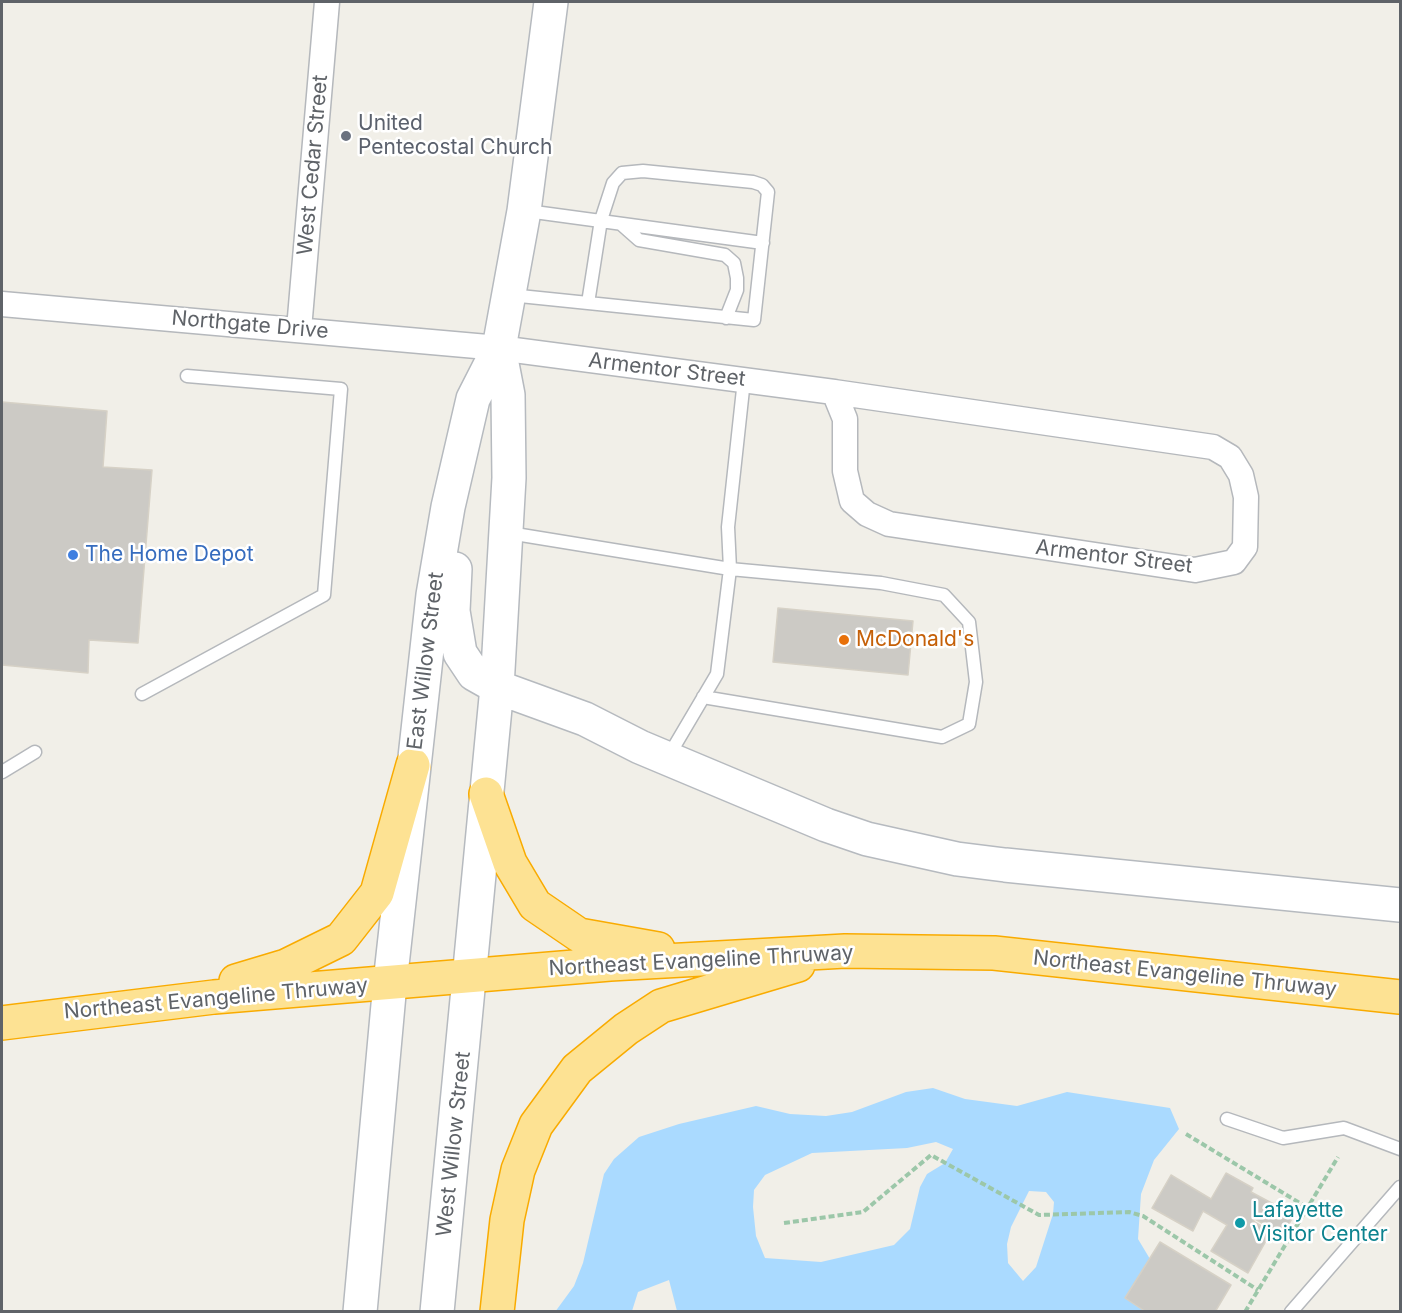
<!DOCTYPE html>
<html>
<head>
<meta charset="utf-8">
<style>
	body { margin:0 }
	#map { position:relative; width:1402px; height:1313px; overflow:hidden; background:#f1efe8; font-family:Inter,sans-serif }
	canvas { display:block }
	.frame { position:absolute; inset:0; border:3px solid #5f6368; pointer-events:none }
</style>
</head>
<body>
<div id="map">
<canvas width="1402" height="1313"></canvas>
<div class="frame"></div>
</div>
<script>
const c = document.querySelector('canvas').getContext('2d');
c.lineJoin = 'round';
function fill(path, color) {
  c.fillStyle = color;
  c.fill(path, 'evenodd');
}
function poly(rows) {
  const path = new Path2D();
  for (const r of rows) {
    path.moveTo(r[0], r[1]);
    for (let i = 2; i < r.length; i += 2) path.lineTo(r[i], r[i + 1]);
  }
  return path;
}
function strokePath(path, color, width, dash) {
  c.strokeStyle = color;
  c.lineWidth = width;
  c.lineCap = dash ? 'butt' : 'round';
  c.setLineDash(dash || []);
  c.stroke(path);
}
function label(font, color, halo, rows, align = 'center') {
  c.font = font + ' Inter,sans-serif';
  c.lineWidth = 5;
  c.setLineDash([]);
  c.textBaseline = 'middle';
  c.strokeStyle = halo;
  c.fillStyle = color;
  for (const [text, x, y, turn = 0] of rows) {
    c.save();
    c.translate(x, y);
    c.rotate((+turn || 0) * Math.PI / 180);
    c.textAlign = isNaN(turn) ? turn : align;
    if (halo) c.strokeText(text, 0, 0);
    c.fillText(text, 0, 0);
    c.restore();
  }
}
const water = poly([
	[933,1088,965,1099,1017,1106,1067,1092,1170,1108,1179,1129,1154,1160,1141,1194,1138,1239,1162,1279,1205,1311,677,1311,669,1280,638,1292,632,1311,555,1312,574,1286,583,1263,604,1174,614,1159,639,1137,679,1124,756,1106,790,1114,826,1116,852,1112,906,1092],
	[936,1142,953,1149,945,1163,927,1174,920,1187,910,1229,894,1245,821,1262,765,1258,756,1236,753,1207,754,1190,765,1175,812,1153,907,1148],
	[1029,1191,1046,1192,1054,1202,1053,1214,1036,1267,1023,1281,1008,1263,1007,1244,1011,1227]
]);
const building = poly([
	[2,402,107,411,103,467,152,470,138,643,89,640,88,673,2,665,2,402],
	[778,608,913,621,908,675,773,662,778,608],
	[1226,1173,1253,1188,1251,1192,1294,1215,1283,1235,1255,1219,1253,1221,1271,1232,1248,1273,1211,1251,1227,1225,1203,1211,1193,1231,1152,1208,1171,1175,1211,1199,1226,1173],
	[1160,1242,1231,1285,1215,1312,1146,1312,1125,1298,1160,1242]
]);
const path = poly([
	[1186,1134,1308,1208],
	[784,1223,863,1212,931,1155,1039,1215,1129,1212,1143,1216,1258,1290],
	[1245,1312,1338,1157]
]);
const lane = poly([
	[527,211,763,243],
	[622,225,639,240,725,255,734,263,737,278,737,290,726,318],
	[510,295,754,320,768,192,762,185,753,182,643,171,622,173,613,183,601,220,588,303],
	[509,533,730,569,717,674,668,757],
	[142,694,324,595,341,389,187,376],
	[703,697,942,737,969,724,976,682,969,622,944,595,881,583,730,569,728,527,744,380],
	[2,772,35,752],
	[1227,1119,1283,1138,1344,1128,1400,1149],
	[1291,1312,1400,1187]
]);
const street = poly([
	[2,304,499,348,834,392],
	[299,329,327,2],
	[834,392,1213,447,1230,457,1241,475,1246,497,1245,547,1234,562,1195,570,889,524,867,514,852,501,845,471,845,419,834,392]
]);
const secondary = poly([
	[455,569,453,611,460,653,474,674,497,687,585,719,640,747,826,825,867,839,957,859,1005,865,1400,905],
	[360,1312,390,983,433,595,448,507,473,399,499,348,524,211,551,2],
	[437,1312,497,687,509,478,508,395,499,348]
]);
const highway = poly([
	[486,794,510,863,535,905,579,935,658,949],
	[236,981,286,966,341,939,377,893,413,765],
	[2,1023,214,997,610,964,845,951,994,953,1400,997],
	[497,1312,507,1220,518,1170,536,1125,577,1069,626,1029,661,1006,798,965]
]);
const markers = [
	[346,136,6,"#6b7280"],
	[73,555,6,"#3f7fe0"],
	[844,640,6,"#e8710a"],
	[1240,1223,6,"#0f9aa8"]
];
const worshipNames = [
	["United",358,124],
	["Pentecostal Church",358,148]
];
const streetNames = [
	["West Cedar Street",313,165,-85],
	["Northgate Drive",250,325,5],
	["Armentor Street",667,370,7],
	["Armentor Street",1114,557,7],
	["East Willow Street",426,661,-83],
	["Northeast Evangeline Thruway",701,961,-3],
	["Northeast Evangeline Thruway",1185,974,6],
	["Northeast Evangeline Thruway",216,999,-5],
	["West Willow Street",454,1144,-84]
];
const shopNames = [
	["The Home Depot",85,555]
];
const foodNames = [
	["McDonald's",856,640]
];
const cultureNames = [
	["Lafayette",1252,1211],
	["Visitor Center",1252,1235]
];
fill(water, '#aadaff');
fill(building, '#cccac5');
strokePath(building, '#d6d1c6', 1.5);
strokePath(lane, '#b5b8bc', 15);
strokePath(street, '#b5b8bc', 27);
strokePath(secondary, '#b6babf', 36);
strokePath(highway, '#f9ab00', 36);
strokePath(path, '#9cc7a9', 4, [6, 3]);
strokePath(lane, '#fff', 12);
strokePath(street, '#fff', 24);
strokePath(secondary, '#fff', 33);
strokePath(highway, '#fde293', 33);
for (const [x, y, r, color] of markers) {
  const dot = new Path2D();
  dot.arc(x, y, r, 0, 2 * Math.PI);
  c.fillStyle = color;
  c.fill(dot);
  strokePath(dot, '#fff', 2);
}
label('21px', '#5b616d', '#fff', worshipNames, 'left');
label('21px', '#5f6368', '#fff', streetNames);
label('21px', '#366cbe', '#fff', shopNames, 'left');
label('21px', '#c56008', '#fff', foodNames, 'left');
label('21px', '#0d838f', '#fff', cultureNames, 'left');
</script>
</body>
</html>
